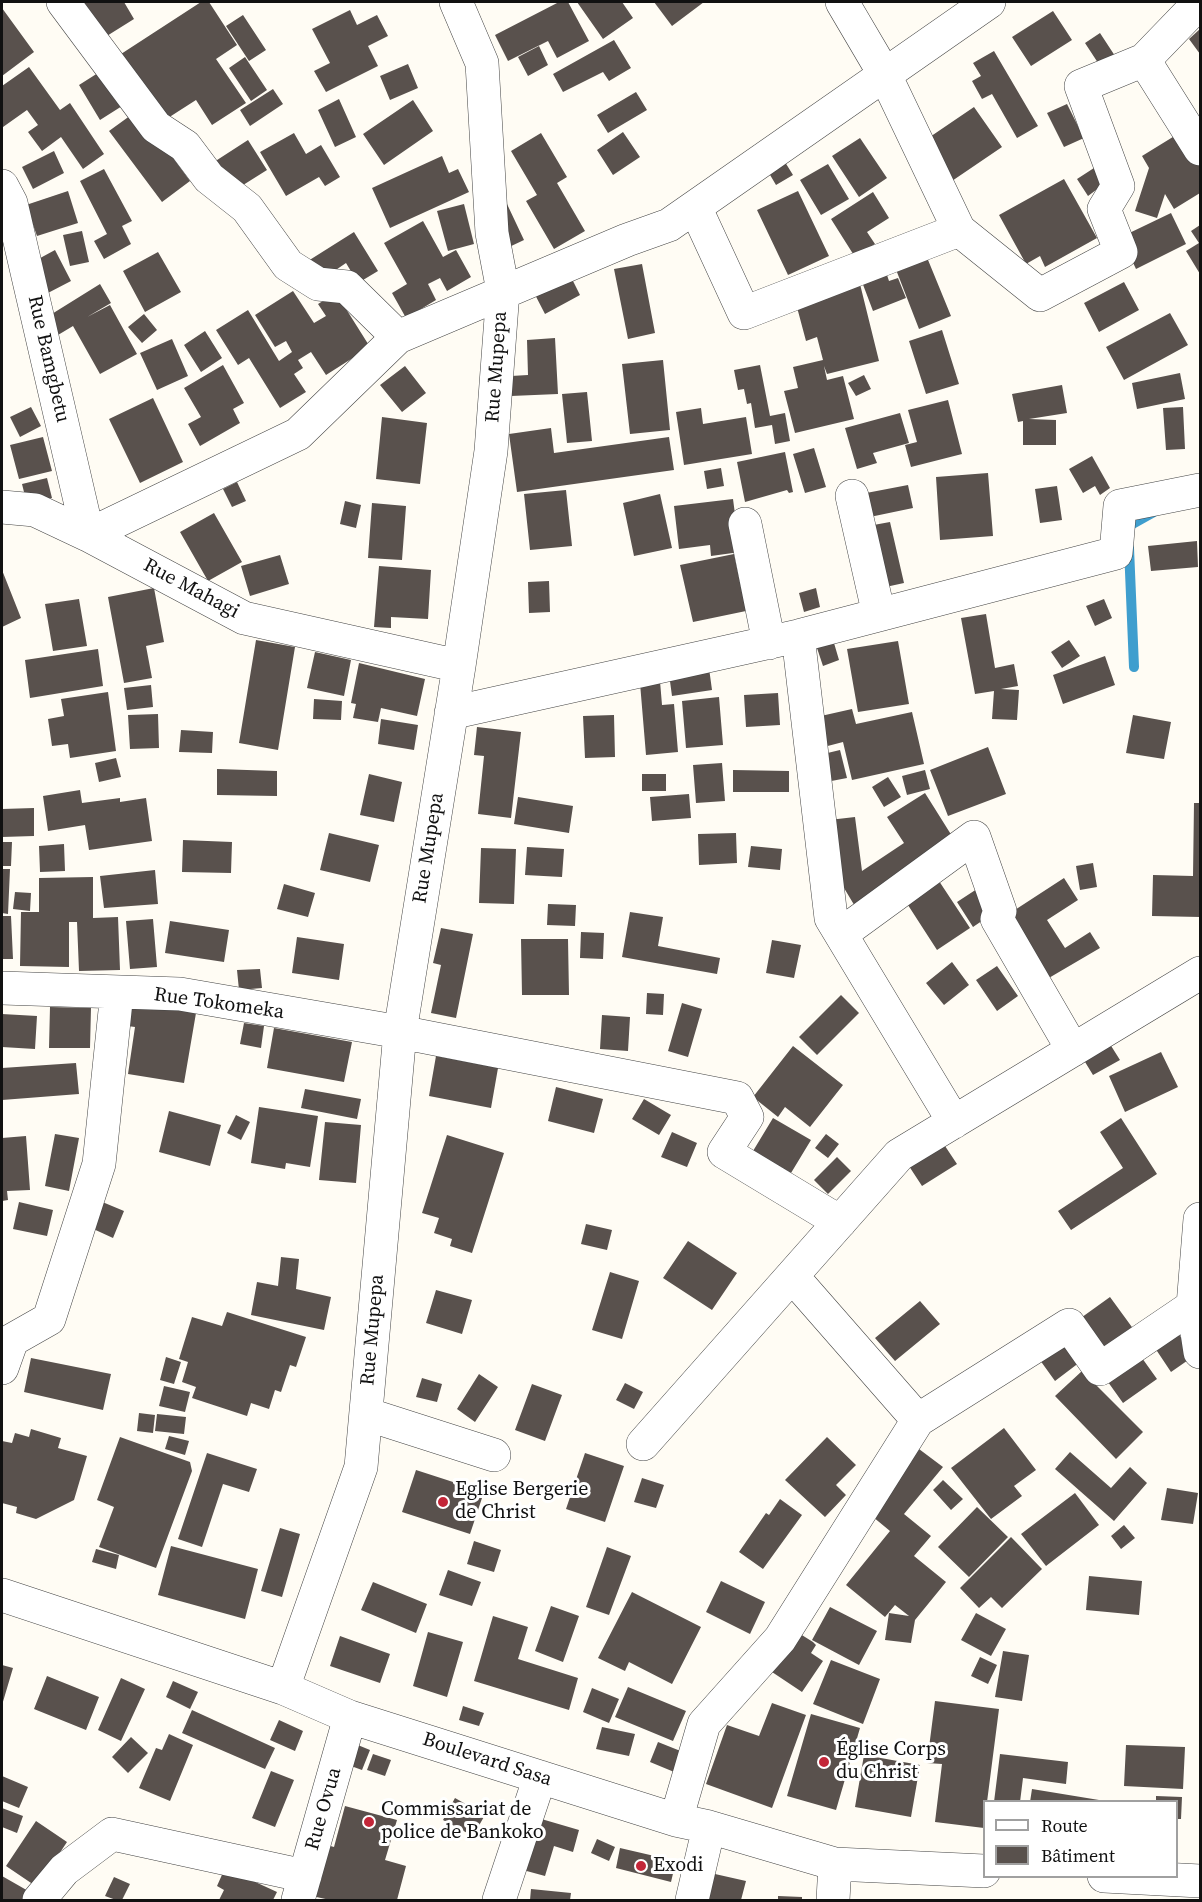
<!DOCTYPE html>
<html>
<head>
<meta charset="utf-8">
<style>
	body { margin:0 }
	#map { position:relative; width:1202px; height:1902px; overflow:hidden; background:#fffcf4; font-family:"Source Serif 4",serif }
	canvas { display:block }
	.frame { position:absolute; inset:0; border:3px solid #111; pointer-events:none }
	.legend { position:absolute; left:983px; top:1800px; width:195px; height:78px; box-sizing:border-box; background:#fff; border:2px solid #a0a0a0; margin:0; padding:8px 10px; list-style:none; font-size:18px; color:#111 }
	.legend li { display:flex; align-items:center; gap:12px; height:30px }
	.legend b { width:30px; border:2px solid #a0a0a0 }
</style>
</head>
<body>
<div id="map">
<canvas width="1202" height="1902"></canvas>
<div class="frame"></div>
<ul class="legend">
<li><b style="height:8px;background:#fff"></b>Route</li>
<li><b style="height:16px;background:#59514d"></b>Bâtiment</li>
</ul>
</div>
<script>
const c = document.querySelector('canvas').getContext('2d');
c.lineJoin = 'round';
function poly(rows) {
  const path = new Path2D();
  for (const r of rows) {
    path.moveTo(r[0], r[1]);
    for (let i = 2; i < r.length; i += 2) path.lineTo(r[i], r[i + 1]);
  }
  return path;
}
function strokePath(path, color, width, dash) {
  c.strokeStyle = color;
  c.lineWidth = width;
  c.lineCap = dash ? 'butt' : 'round';
  c.setLineDash(dash || []);
  c.stroke(path);
}
function fill(path, color) {
  c.fillStyle = color;
  c.fill(path, 'evenodd');
}
function label(font, color, halo, rows, align = 'center') {
  c.font = font + ' "Source Serif 4",serif';
  c.lineWidth = 6;
  c.setLineDash([]);
  c.textBaseline = 'middle';
  c.strokeStyle = halo;
  c.fillStyle = color;
  for (const [text, x, y, turn = 0] of rows) {
    c.save();
    c.translate(x, y);
    c.rotate((+turn || 0) * Math.PI / 180);
    c.textAlign = isNaN(turn) ? turn : align;
    if (halo) c.strokeText(text, 0, 0);
    c.fillText(text, 0, 0);
    c.restore();
  }
}
const stream = poly([
	[1129,532,1129,526,1154,512],
	[1129,548,1134,667]
]);
const building = poly([
	[78,2,124,2,134,19,102,39],
	[201,2,209,2,237,45,216,59,246,103,212,125,196,100,157,125,121,54],
	[559,2,568,2,589,41,557,58,548,41,508,61,495,35],
	[577,2,622,2,633,18,603,39],
	[654,2,704,2,672,26],
	[2,8,34,52,2,76],
	[350,10,357,25,377,15,388,36,368,46,378,66,326,92,314,71,330,63,312,29],
	[1053,11,1072,40,1031,66,1012,37],
	[243,15,266,50,249,61,226,26],
	[1200,29,1200,54,1189,39],
	[1100,33,1117,59,1102,69,1085,43],
	[614,40,631,68,609,81,603,72,563,92,553,74],
	[539,46,548,65,528,76,518,57],
	[994,51,1038,126,1017,138,992,94,982,99,972,81,981,76,973,63],
	[245,57,267,90,251,101,229,68],
	[408,64,418,88,390,100,380,76],
	[109,66,130,101,100,120,79,85],
	[29,67,60,110,70,103,104,154,83,169,61,137,42,151,28,132,38,125,27,110,3,127,2,125,2,86],
	[273,89,283,104,250,126,240,110],
	[636,92,647,110,608,133,597,115],
	[339,99,356,137,335,147,318,110],
	[413,100,433,131,384,165,363,134],
	[1067,104,1084,138,1064,147,1047,113],
	[974,107,1002,147,949,183,921,143],
	[138,110,190,181,162,202,109,131],
	[623,132,640,157,613,175,597,150],
	[1181,132,1200,163,1200,193,1174,209,1165,194,1157,218,1135,211,1149,168,1142,156],
	[294,133,306,154,321,145,340,177,325,186,319,177,286,196,260,152],
	[541,133,567,177,557,183,585,231,554,249,526,201,537,195,511,151],
	[860,138,887,178,859,197,832,156],
	[248,140,267,170,232,192,214,162],
	[54,151,64,173,33,189,22,167],
	[780,154,793,175,776,185,763,163],
	[442,156,449,173,458,169,469,192,390,228,372,188],
	[828,164,849,199,821,215,800,180],
	[1094,168,1104,184,1088,196,1077,179],
	[104,169,132,221,122,226,131,244,104,259,94,241,107,234,80,181],
	[1064,179,1097,238,1045,267,1040,256,1026,264,999,215],
	[68,191,78,223,37,236,26,205],
	[798,191,829,256,788,275,757,210],
	[873,192,889,218,867,232,875,244,855,257,831,219],
	[464,204,474,244,448,251,437,211],
	[507,204,524,240,507,248,490,212],
	[1171,213,1186,244,1136,269,1121,237],
	[423,221,443,257,456,250,471,277,447,291,440,278,428,284,436,300,406,318,392,293,407,284,384,243],
	[1200,225,1200,274,1186,251,1199,243,1191,231],
	[82,231,89,262,70,266,63,235],
	[354,232,378,271,358,283,346,263,321,280,308,261],
	[55,250,71,281,46,294,31,263],
	[158,252,181,292,145,312,123,271],
	[926,255,951,316,919,329,895,267],
	[642,264,655,333,628,339,614,269],
	[566,267,580,295,545,314,530,285],
	[886,272,889,281,898,278,906,298,873,311,862,282],
	[859,280,879,361,827,374,824,366,827,380,843,376,854,419,795,433,784,391,798,388,793,367,823,360,817,337,806,341,794,296],
	[1124,282,1139,310,1099,332,1084,303],
	[100,284,111,303,87,317,110,305,137,354,100,374,73,326,58,335,47,317],
	[293,291,314,323,326,316,318,304,336,293,370,347,326,375,311,352,298,360,303,368,294,374,306,392,280,408,249,358,238,365,216,330,248,310,279,361,292,352,286,341,275,347,255,315],
	[1170,313,1188,345,1124,380,1106,347],
	[144,314,157,330,142,343,128,327],
	[942,330,959,384,926,394,909,341],
	[205,331,222,358,201,372,184,345],
	[555,338,558,394,511,396,511,376,528,375,527,340],
	[172,339,188,376,157,390,140,353],
	[663,360,670,430,630,434,622,364],
	[223,365,244,403,233,409,240,423,200,446,188,424,201,417,184,388],
	[760,365,770,416,785,413,790,441,775,444,772,425,755,428,751,403,747,404,744,389,738,390,734,370],
	[405,366,426,393,402,412,380,385],
	[1180,373,1185,399,1137,409,1132,383],
	[864,375,871,389,856,396,848,383],
	[1062,385,1067,413,1029,419,1056,420,1056,445,1023,445,1023,421,1018,422,1012,394],
	[587,392,592,441,567,443,562,394],
	[153,398,183,462,140,483,109,419],
	[948,400,962,454,911,467,905,445,917,442,908,410],
	[31,407,41,426,20,437,10,417],
	[1183,407,1185,449,1166,450,1163,408],
	[701,408,703,424,746,417,752,454,684,465,676,412],
	[900,413,909,443,873,453,877,463,857,469,845,428],
	[382,417,427,423,420,484,376,479],
	[551,428,554,453,669,437,674,470,517,492,509,434],
	[43,437,52,471,19,479,10,445],
	[814,448,826,487,805,493,793,454],
	[785,452,793,492,789,493,787,490,745,502,737,462],
	[1092,456,1110,488,1100,495,1095,486,1083,493,1069,469],
	[721,468,724,486,707,489,704,471],
	[988,473,993,536,940,540,936,477],
	[47,478,52,498,27,504,22,484],
	[237,482,246,501,232,507,223,489],
	[908,485,913,508,865,518,861,494],
	[1057,486,1062,520,1040,523,1035,489],
	[566,490,572,546,530,550,524,494],
	[660,494,672,548,634,556,623,503],
	[733,499,740,552,711,556,710,545,679,549,674,506],
	[345,501,361,505,356,528,340,524],
	[372,503,406,506,402,560,368,558],
	[214,513,242,562,208,581,180,532],
	[890,522,904,583,881,588,868,526],
	[1197,541,1198,567,1151,571,1148,546],
	[734,554,746,611,693,622,680,565],
	[280,555,289,584,250,596,241,566],
	[379,566,431,570,428,619,391,617,391,628,374,627],
	[2,570,21,618,2,627],
	[549,581,550,612,529,613,528,582],
	[154,588,164,642,146,646,152,678,124,683,108,597],
	[816,588,820,607,804,612,799,593],
	[79,599,87,646,53,651,45,604],
	[1104,599,1112,618,1095,626,1086,606],
	[986,614,995,668,1014,664,1018,686,1001,689,1019,690,1017,720,992,719,994,691,975,694,961,618],
	[256,640,295,647,278,750,239,743],
	[1069,640,1080,656,1062,668,1051,652],
	[898,641,909,704,858,712,847,649],
	[834,643,839,660,823,666,817,648],
	[98,649,103,686,30,698,25,660],
	[315,652,351,660,344,696,307,688],
	[1105,656,1115,685,1063,704,1053,675],
	[359,663,425,679,417,716,381,708,378,722,353,718,356,704,351,703],
	[709,668,712,690,672,696,669,674],
	[660,681,662,705,674,704,678,752,646,755,640,683],
	[151,685,153,707,127,710,124,688],
	[108,692,116,751,70,758,68,744,52,746,48,719,64,716,61,699],
	[778,693,780,725,746,727,744,695],
	[719,697,723,745,686,748,682,701],
	[314,699,342,701,341,720,313,719],
	[852,709,856,724,912,712,924,764,852,780,843,742,820,748,812,718],
	[158,714,159,748,130,749,128,715],
	[614,715,615,757,585,758,583,716],
	[1133,715,1171,722,1164,759,1126,753],
	[381,719,418,725,414,750,378,744],
	[477,727,521,732,511,818,478,814,484,756,474,755],
	[181,730,213,732,212,753,179,752],
	[988,747,1006,794,948,816,930,770],
	[840,750,847,778,821,783,815,756],
	[116,758,121,777,99,782,95,763],
	[722,763,725,801,696,803,693,765],
	[217,769,277,771,277,796,217,795],
	[733,770,789,771,789,792,733,792],
	[925,770,930,789,907,795,902,776],
	[369,774,402,782,394,822,360,815],
	[642,774,666,774,666,791,642,791],
	[888,777,901,797,884,807,872,787],
	[80,790,82,803,120,798,120,802,146,798,152,841,89,850,85,825,48,831,43,796],
	[925,793,957,844,856,908,841,883,829,820,855,817,862,871,904,843,887,817],
	[689,794,691,818,652,821,650,797],
	[518,797,573,806,569,833,514,824],
	[1194,803,1200,803,1200,917,1152,916,1153,875,1193,876],
	[34,808,34,836,2,837,2,809],
	[329,833,379,845,370,882,320,870],
	[736,833,737,863,699,865,698,834],
	[183,840,232,842,231,873,182,872],
	[2,842,12,842,11,866,2,866],
	[64,844,65,871,40,872,39,846],
	[751,846,782,849,780,870,748,867],
	[527,847,564,849,562,877,525,875],
	[481,848,516,849,514,904,479,903],
	[1093,863,1097,887,1080,890,1076,866],
	[2,869,10,869,8,914,2,913],
	[155,870,158,904,104,908,100,876],
	[93,877,93,918,118,917,120,970,79,971,77,922,69,922,69,967,20,966,21,912,39,912,39,878],
	[1064,878,1078,900,1047,920,1065,948,1090,932,1100,948,1042,982,1001,919],
	[939,881,970,928,937,950,906,902],
	[284,884,315,893,308,917,277,909],
	[980,887,995,912,973,927,957,902],
	[15,892,31,893,30,911,13,909],
	[548,904,576,905,575,926,547,925],
	[630,912,663,917,658,946,720,958,717,974,622,957],
	[2,916,11,916,13,959,2,959],
	[153,919,157,967,130,969,126,921],
	[170,921,229,930,224,962,165,953],
	[441,928,473,934,456,1018,431,1013,441,965,433,963],
	[581,932,604,933,603,959,580,958],
	[297,937,344,944,339,980,292,973],
	[521,939,568,939,569,995,522,995],
	[772,940,801,945,794,978,766,973],
	[952,962,969,985,944,1005,926,983],
	[997,966,1018,996,997,1011,976,980],
	[260,969,262,988,239,990,237,970],
	[647,993,664,994,663,1015,646,1014],
	[841,995,859,1013,817,1055,799,1037],
	[124,1001,196,1013,184,1083,128,1074,135,1027,120,1025],
	[682,1003,702,1009,688,1057,668,1051],
	[50,1007,91,1008,90,1048,49,1048],
	[2,1014,37,1016,35,1049,2,1047],
	[602,1015,630,1017,628,1051,600,1049],
	[244,1023,264,1026,261,1048,240,1044],
	[274,1028,352,1042,344,1082,267,1068],
	[1108,1041,1120,1060,1093,1075,1082,1057],
	[793,1046,843,1085,810,1127,785,1107,778,1117,753,1097],
	[1161,1052,1178,1087,1125,1112,1109,1076],
	[436,1056,498,1068,491,1108,429,1096],
	[76,1063,79,1094,2,1100,2,1068],
	[556,1087,603,1099,594,1133,548,1121],
	[305,1089,361,1099,357,1119,301,1108],
	[644,1099,671,1115,659,1135,632,1119],
	[259,1107,318,1116,310,1167,286,1163,285,1169,251,1163],
	[169,1111,221,1125,210,1166,159,1152],
	[236,1115,250,1122,241,1140,227,1133],
	[773,1118,811,1140,791,1173,753,1151],
	[1121,1118,1157,1174,1071,1230,1058,1211,1123,1168,1100,1132],
	[325,1122,361,1125,356,1183,319,1180],
	[672,1132,697,1143,687,1167,661,1157],
	[55,1134,79,1138,69,1191,45,1186],
	[826,1134,839,1144,828,1158,815,1148],
	[447,1135,504,1153,472,1253,450,1246,452,1239,434,1233,439,1218,422,1213],
	[26,1136,30,1190,7,1191,8,1200,2,1201,2,1138],
	[939,1137,957,1164,922,1186,905,1160],
	[837,1157,851,1171,828,1194,814,1180],
	[100,1201,124,1211,113,1238,89,1227],
	[19,1202,53,1210,47,1236,13,1229],
	[586,1224,612,1230,607,1250,581,1244],
	[688,1241,737,1273,712,1310,663,1278],
	[281,1257,299,1259,296,1289,331,1297,324,1330,251,1315,257,1282,278,1286],
	[610,1272,639,1281,622,1339,592,1330],
	[436,1290,472,1300,462,1334,426,1323],
	[1110,1297,1137,1334,1105,1358,1078,1320],
	[920,1301,940,1324,895,1361,875,1338],
	[227,1312,306,1337,296,1367,290,1365,281,1392,275,1390,269,1409,251,1403,247,1416,192,1398,196,1387,182,1382,188,1362,179,1359,192,1317,222,1326],
	[1175,1329,1194,1356,1171,1372,1153,1345],
	[1065,1335,1084,1359,1055,1381,1037,1356],
	[1137,1351,1157,1379,1123,1403,1103,1375],
	[166,1357,181,1362,174,1384,160,1380],
	[31,1358,111,1374,103,1410,24,1392],
	[1082,1371,1143,1432,1116,1459,1055,1396],
	[479,1374,498,1387,475,1422,457,1409],
	[422,1378,442,1384,437,1402,416,1397],
	[625,1383,643,1392,634,1409,616,1400],
	[532,1384,562,1395,545,1441,515,1430],
	[164,1386,190,1392,185,1412,159,1406],
	[139,1413,155,1415,153,1433,137,1431],
	[157,1414,186,1417,184,1434,155,1431],
	[1004,1428,1036,1470,1014,1486,1022,1496,991,1519,951,1468],
	[31,1429,61,1438,58,1448,87,1456,74,1500,36,1519,16,1513,17,1507,2,1503,2,1441,12,1443,15,1433,29,1437],
	[169,1436,189,1441,185,1455,165,1449],
	[120,1437,190,1462,192,1471,156,1568,99,1547,114,1507,97,1500],
	[827,1437,856,1465,836,1485,846,1495,825,1517,785,1480],
	[919,1449,943,1467,904,1514,931,1536,914,1556,946,1582,915,1620,911,1643,885,1640,889,1613,909,1616,895,1605,885,1617,846,1585,890,1531,867,1512],
	[1070,1452,1111,1488,1130,1467,1147,1483,1114,1521,1055,1469],
	[207,1453,257,1469,249,1492,223,1484,202,1547,178,1539],
	[585,1453,624,1466,605,1522,566,1509],
	[416,1470,484,1492,470,1534,402,1512],
	[642,1478,664,1485,656,1508,634,1502],
	[943,1480,963,1499,951,1510,933,1490],
	[1167,1488,1198,1493,1193,1524,1161,1520],
	[1075,1493,1099,1525,1046,1566,1021,1534],
	[780,1499,802,1515,763,1569,739,1552,766,1513,769,1515],
	[977,1507,1008,1537,969,1577,938,1547],
	[1124,1525,1135,1538,1121,1549,1111,1536],
	[280,1528,300,1534,282,1597,261,1591],
	[1011,1537,1042,1569,1002,1608,991,1597,979,1608,960,1588],
	[474,1541,501,1550,494,1572,467,1564],
	[171,1546,258,1569,245,1619,158,1595],
	[607,1547,631,1556,609,1615,586,1607],
	[96,1549,119,1555,116,1569,92,1562],
	[448,1570,481,1582,472,1606,439,1595],
	[1089,1576,1142,1581,1139,1615,1086,1610],
	[721,1581,765,1602,750,1634,706,1612],
	[373,1582,427,1604,416,1633,361,1610],
	[632,1592,701,1627,672,1684,629,1662,625,1671,598,1658],
	[551,1606,579,1616,563,1662,535,1651],
	[830,1607,877,1631,859,1665,812,1640],
	[976,1613,1006,1629,991,1656,961,1640],
	[493,1616,528,1627,518,1659,578,1678,569,1710,474,1681],
	[428,1632,463,1642,447,1697,413,1686],
	[797,1632,813,1642,816,1645,811,1653,823,1661,802,1692,772,1672],
	[340,1636,390,1654,380,1683,330,1666],
	[1003,1651,1029,1655,1022,1701,995,1697],
	[980,1657,997,1665,988,1684,971,1676],
	[831,1660,880,1679,863,1724,813,1704],
	[2,1665,13,1668,2,1705],
	[47,1676,99,1697,86,1730,34,1709],
	[121,1678,145,1689,121,1741,98,1730],
	[173,1681,198,1692,190,1709,166,1697],
	[628,1687,686,1711,673,1741,615,1717],
	[592,1688,619,1699,609,1723,583,1712],
	[935,1701,999,1709,987,1802,984,1802,984,1828,935,1822,942,1764,927,1763],
	[772,1703,806,1715,772,1808,706,1784,727,1725,759,1736],
	[463,1706,484,1713,479,1726,459,1720],
	[192,1710,275,1748,265,1769,182,1733],
	[811,1714,860,1728,836,1810,787,1796],
	[279,1720,303,1731,295,1751,270,1740],
	[602,1727,635,1734,629,1756,596,1749],
	[169,1734,193,1745,170,1801,139,1788,156,1748,162,1750],
	[131,1737,148,1753,128,1773,112,1757],
	[348,1741,370,1750,362,1770,340,1762],
	[658,1742,688,1754,679,1774,650,1762],
	[1126,1745,1185,1747,1183,1789,1124,1786],
	[373,1754,391,1760,385,1776,367,1770],
	[1000,1754,1068,1762,1066,1784,1023,1778,1020,1802,994,1802],
	[864,1755,920,1765,911,1817,855,1807],
	[271,1771,294,1780,275,1827,252,1818],
	[2,1776,28,1787,19,1808,2,1801],
	[1032,1789,1099,1800,1099,1802,1030,1802],
	[1156,1796,1182,1797,1181,1819,1176,1819,1176,1802,1156,1802],
	[455,1798,485,1815,473,1836,443,1820],
	[345,1806,397,1820,385,1860,406,1866,397,1900,330,1900,312,1896,327,1845,334,1847],
	[2,1808,23,1816,17,1833,2,1827],
	[538,1818,579,1830,573,1852,554,1846,545,1876,523,1870],
	[36,1821,67,1842,37,1887,6,1866],
	[597,1839,615,1847,609,1861,591,1853],
	[620,1848,676,1861,671,1882,616,1868],
	[225,1868,277,1892,273,1900,219,1900,224,1890,217,1886],
	[715,1874,746,1881,741,1900,708,1900],
	[2,1876,30,1892,26,1900,2,1900],
	[114,1877,130,1884,122,1900,116,1900,105,1896],
	[531,1889,571,1893,570,1900,530,1900],
	[778,1896,802,1897,802,1900,778,1900]
]);
const minor = poly([
	[63,2,156,127,185,146,209,178,247,208,288,265,318,284,347,287,398,337],
	[842,2,885,75,959,230,1040,295,1121,252,1104,209,1118,186,1081,86,1144,60,1200,2],
	[1144,60,1200,149],
	[2,186,11,203,88,535,298,434,398,337,627,240,669,225,989,2],
	[695,207,744,313,959,230],
	[852,496,879,615],
	[2,507,35,510,88,535,244,618,459,666],
	[745,524,769,643],
	[798,636,831,918,954,1122],
	[451,713,798,636,1116,553,1120,506,1200,490],
	[841,934,974,837,1000,911,997,919,1073,1050],
	[2,988,180,994,400,1032,737,1098,747,1117,724,1152,840,1222],
	[1200,1219,1193,1306,1200,1352],
	[792,1276,918,1420],
	[2,1368,12,1340,49,1319,99,1164,117,992],
	[366,1414,494,1455],
	[643,1444,899,1155,1200,973],
	[2,1595,283,1688,350,1717,676,1820,709,1827,835,1864,984,1871],
	[283,1688,361,1467,400,1032,459,666,491,451,503,291,492,233,482,63,456,2],
	[676,1820,704,1724,780,1639,918,1420,1069,1325,1100,1369,1193,1306],
	[1104,1876,1200,1881],
	[39,1900,64,1870,112,1834,305,1876],
	[298,1900,350,1717],
	[499,1900,540,1777],
	[692,1900,709,1827],
	[833,1900,835,1864]
]);
const markers = [
	[443,1502,6,"#c32638"],
	[824,1762,6,"#c32638"],
	[369,1822,6,"#c32638"],
	[641,1866,6,"#c32638"]
];
const streetNames = [
	["Rue Bamgbetu",48,359,77],
	["Rue Mupepa",497,367,-86],
	["Rue Mahagi",191,589,28],
	["Rue Mupepa",429,848,-81],
	["Rue Tokomeka",219,1004,8],
	["Rue Mupepa",373,1330,-85],
	["Boulevard Sasa",487,1760,18],
	["Rue Ovua",324,1809,-74]
];
const poiNames = [
	["Eglise Bergerie",455,1490],
	["de Christ",455,1513],
	["Église Corps",836,1750],
	["du Christ",836,1773],
	["Commissariat de",381,1810],
	["police de Bankoko",381,1833],
	["Exodi",653,1866]
];
strokePath(stream, '#3f9ece', 10);
fill(building, '#59514d');
strokePath(minor, '#444', 34);
strokePath(minor, '#fff', 33);
for (const [x, y, r, color] of markers) {
  const dot = new Path2D();
  dot.arc(x, y, r, 0, 2 * Math.PI);
  c.fillStyle = color;
  c.fill(dot);
  strokePath(dot, '#fff', 2);
}
label('20px', '#111', '#fff', streetNames);
label('20px', '#111', '#fff', poiNames, 'left');
</script>
</body>
</html>
